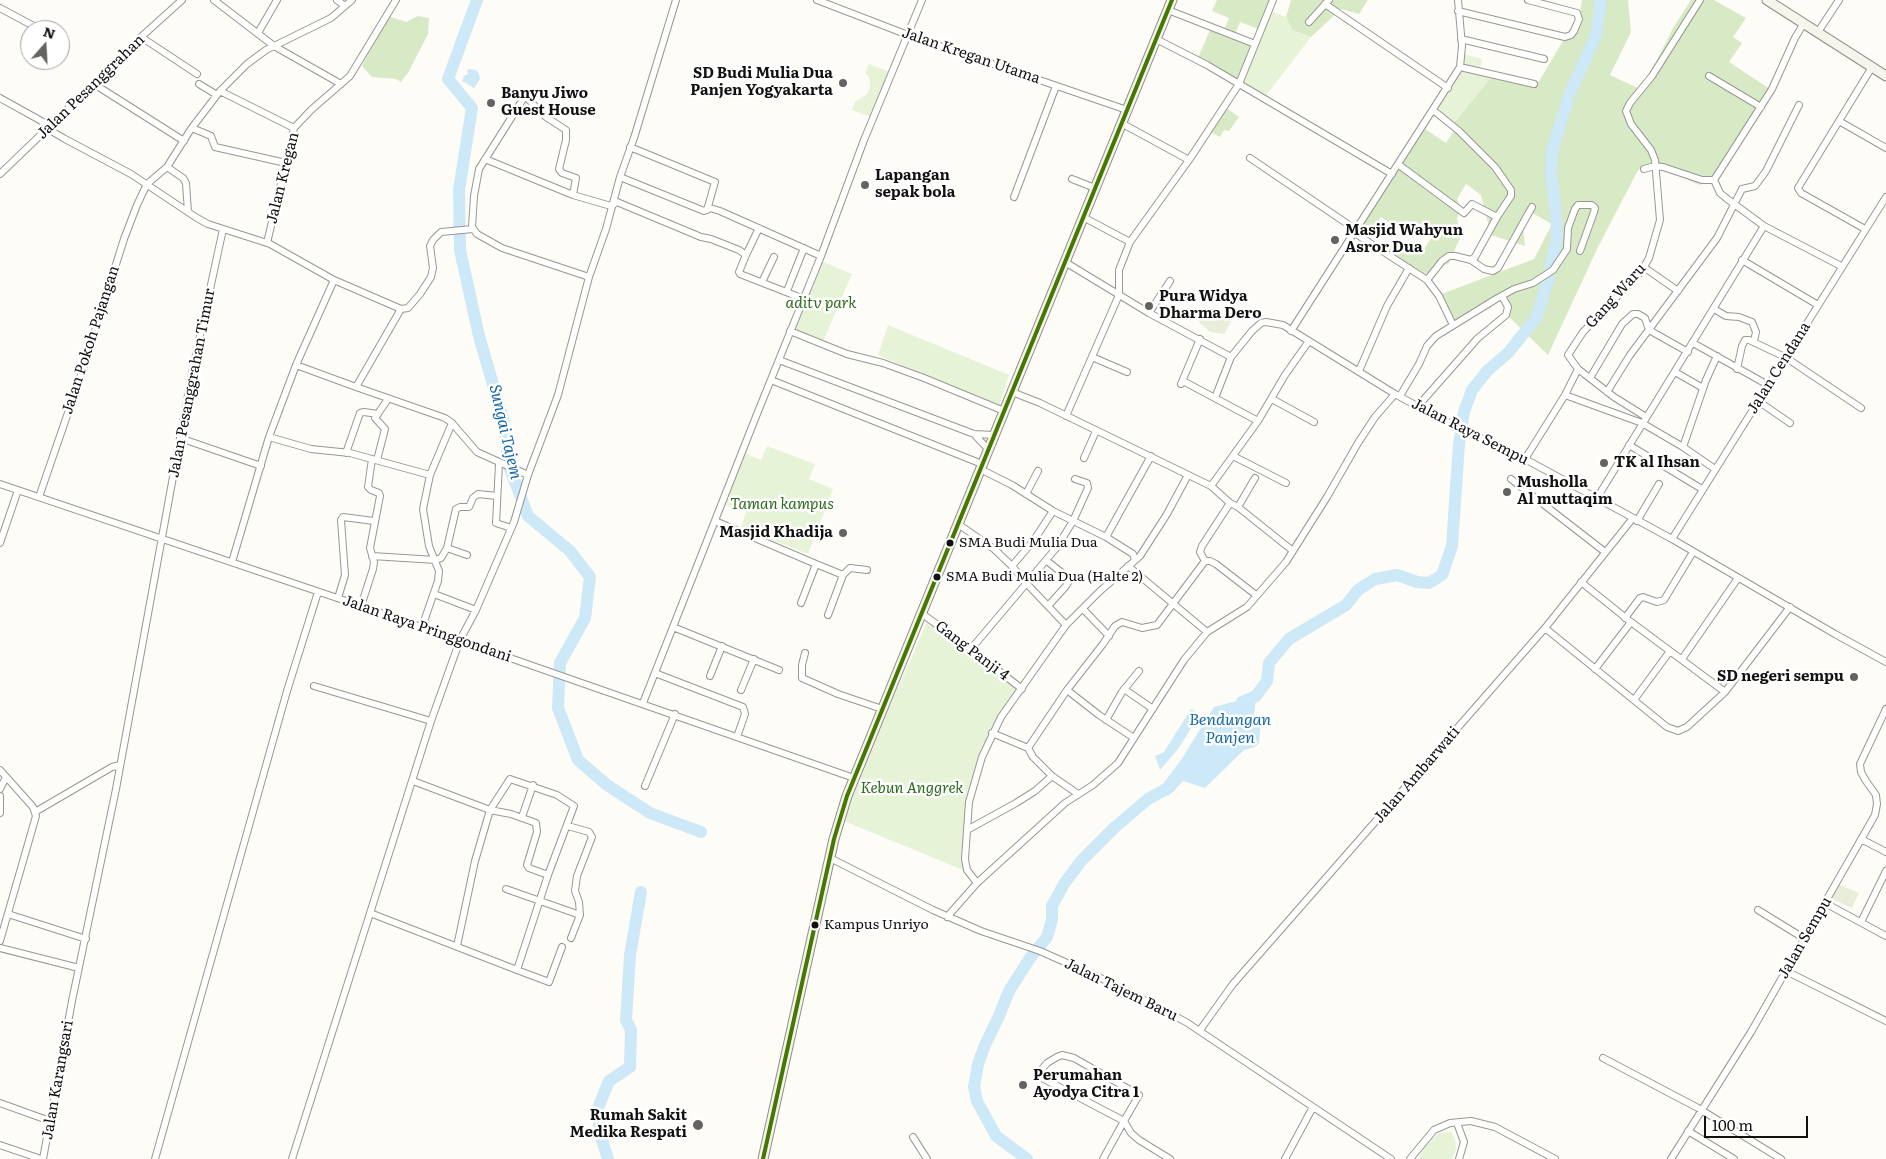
<!DOCTYPE html>
<html>
<head>
<meta charset="utf-8">
<style>
	body { margin:0 }
	#map { position:relative; width:1886px; height:1159px; overflow:hidden; background:#fdfcf7; font-family:Literata,serif }
	canvas { display:block }
	.north { position:absolute; left:20px; top:20px; width:50px; height:50px; box-sizing:border-box; background:#fff; border:1px solid #a0a0a0; border-radius:50%; rotate:19deg; font-size:14px; font-weight:700; line-height:20px; text-align:center; color:#111 }
	.north::after { content:''; display:block; margin:auto; width:18px; height:22px; background:#646362; clip-path:polygon(50% 0,100% 100%,50% 72%,0 100%) }
	.scale { position:absolute; left:1704px; top:1116px; width:104px; height:22px; box-sizing:border-box; border:2px solid #111; border-top:0; padding-left:6px; font-size:15px; line-height:18px; white-space:nowrap; color:#111; -webkit-text-stroke:4px #fff; paint-order:stroke }
</style>
</head>
<body>
<div id="map">
<canvas width="1886" height="1159"></canvas>
<div class="north">N</div>
<div class="scale">100 m</div>
</div>
<script>
const c = document.querySelector('canvas').getContext('2d');
c.lineJoin = 'round';
function fill(path, color) {
  c.fillStyle = color;
  c.fill(path, 'evenodd');
}
function poly(rows) {
  const path = new Path2D();
  for (const r of rows) {
    path.moveTo(r[0], r[1]);
    for (let i = 2; i < r.length; i += 2) path.lineTo(r[i], r[i + 1]);
  }
  return path;
}
function strokePath(path, color, width, dash) {
  c.strokeStyle = color;
  c.lineWidth = width;
  c.lineCap = dash ? 'butt' : 'round';
  c.setLineDash(dash || []);
  c.stroke(path);
}
function label(font, color, halo, rows, align = 'center') {
  c.font = font + ' Literata,serif';
  c.lineWidth = 5;
  c.setLineDash([]);
  c.textBaseline = 'middle';
  c.strokeStyle = halo;
  c.fillStyle = color;
  for (const [text, x, y, turn = 0] of rows) {
    c.save();
    c.translate(x, y);
    c.rotate((+turn || 0) * Math.PI / 180);
    c.textAlign = isNaN(turn) ? turn : align;
    if (halo) c.strokeText(text, 0, 0);
    c.fillText(text, 0, 0);
    c.restore();
  }
}
const green = poly([
	[1269,11,1286,17,1294,30,1311,37,1264,98,1239,84],
	[1463,54,1482,59,1480,71,1493,75,1450,128,1431,114],
	[869,64,893,73,874,118,852,110,855,102,867,94,870,88,869,77,865,73],
	[821,261,852,274,821,346,791,333],
	[888,325,1009,375,999,407,878,355],
	[767,446,815,464,809,479,833,489,808,554,741,528,746,512,719,502,739,451,761,460],
	[928,619,1021,689,989,736,968,793,963,831,963,870,844,821,860,768,908,666],
	[1452,1132,1455,1140,1456,1149,1452,1159,1419,1159,1424,1148,1439,1133]
]);
const forest = poly([
	[1217,0,1273,0,1261,30,1240,22,1233,39,1254,48,1239,84,1197,60,1210,30,1222,35,1229,18,1212,11],
	[1291,0,1368,0,1359,14,1341,9,1311,37,1293,30,1286,17],
	[1582,0,1628,0,1631,32,1610,75,1642,90,1673,28,1691,0,1714,0,1746,18,1733,37,1742,43,1729,62,1770,89,1714,180,1699,185,1658,165,1641,167,1637,172,1598,247,1548,355,1507,315,1502,294,1453,322,1439,295,1534,259,1552,224,1527,210,1522,218,1525,246,1491,235,1481,195,1466,184,1457,199,1461,209,1457,218,1461,236,1449,263,1425,274,1386,252,1394,242,1405,248,1411,241,1424,249,1434,234,1419,223,1417,226,1406,220,1399,229,1381,217,1366,238,1355,230,1422,127,1446,143,1454,131,1450,128,1493,75,1538,83,1580,12],
	[388,16,406,22,418,16,429,18,428,34,408,73,401,82,396,79,372,77,362,66],
	[1225,107,1239,117,1229,131,1224,130,1220,137,1209,131]
]);
const cemetery = poly([
	[1209,307,1233,318,1224,334,1210,332,1197,320,1204,310],
	[1838,884,1859,893,1852,908,1829,898]
]);
const water = poly([
	[469,69,476,70,479,74,480,79,474,88,462,81,464,76,468,74,467,71],
	[1256,696,1254,718,1261,721,1259,743,1255,747,1244,750,1205,788,1183,781,1168,796,1162,785,1181,760,1214,707],
	[1191,709,1200,714,1178,749,1160,770,1155,756,1164,752]
]);
const river = poly([
	[477,0,448,79,472,108,459,190,460,250,479,336,503,419,509,466,528,516,570,551,590,577,585,618,560,663,558,708,578,760,607,785,650,813,701,832],
	[1550,269,1557,237,1556,214,1551,173,1552,151,1570,93,1596,35,1601,0],
	[1242,702,1256,696,1267,681,1269,663,1289,639,1346,605,1358,590,1375,579,1397,575,1417,582,1429,583,1442,575,1452,546,1459,444,1464,412,1472,390,1488,370,1508,353,1536,318,1549,278],
	[608,1159,600,1134,598,1108,609,1081,630,1067,631,1030,626,1020,630,955,641,892],
	[1027,1159,996,1136,977,1101,974,1087,978,1064,985,1045,999,1016,1009,991,1030,958,1047,937,1052,920,1052,906,1064,884,1081,861,1114,828,1148,799,1170,787,1176,778]
]);
const street = poly([
	[214,0,274,46,341,84],
	[337,0,345,6],
	[817,0,908,35,1127,110],
	[1325,4,1448,88],
	[0,8,41,30],
	[1168,10,1255,44],
	[1458,11,1565,37,1571,35,1574,31,1579,19,1577,13,1528,0],
	[1309,22,1329,0],
	[1804,23,1795,38,1772,89,1714,180,1720,193,1726,198,1764,226,1841,266],
	[1818,32,1839,0],
	[258,33,277,0],
	[141,37,197,74],
	[1156,39,1207,65,1392,174],
	[1461,39,1544,59],
	[1460,67,1534,84],
	[1709,76,1761,107],
	[94,84,184,141],
	[199,84,217,95],
	[220,91,294,128],
	[0,98,36,118,43,122,48,129,65,139,131,174,197,218,208,224,270,244,334,280,296,365,269,437,232,562],
	[1433,110,1459,131,1495,167,1511,190,1511,196,1497,217],
	[1839,121,1886,148],
	[1121,123,1189,160],
	[192,128,211,136,215,147,286,163],
	[630,147,715,182,707,210],
	[1250,158,1355,229],
	[485,159,573,195,611,206,617,202,701,237,711,239,739,250,746,255,739,272,740,274,804,299],
	[1399,165,1464,213,1472,204,1497,217,1475,257,1471,260,1455,256,1449,256,1442,261,1427,280],
	[167,167,183,178,186,183,188,212],
	[1644,169,1655,166,1663,167,1702,180,1714,180],
	[0,174,131,48,141,37,182,0],
	[620,177,704,211,710,208,720,211,821,256],
	[1072,179,1095,188],
	[573,195,576,178,562,173,559,169,566,140,566,130,546,117,525,96,479,169,474,196,472,227,477,234,502,248,589,277],
	[1014,197,1056,86],
	[1083,217,1130,242],
	[1865,229,1801,193,1798,188,1872,67],
	[1353,232,1427,280,1439,296,1453,325],
	[267,243,294,128,311,110,350,76,396,0],
	[746,255,759,228],
	[1471,260,1484,269,1493,271,1498,268,1532,207],
	[1742,260,1818,305],
	[1065,262,1149,313,1231,357],
	[1645,268,1678,291],
	[762,282,774,257],
	[787,291,804,248],
	[401,309,408,308,420,294,431,277,433,268,430,246,433,240,441,232,473,229],
	[1714,309,1726,316,1739,317,1752,322,1756,332,1754,341],
	[1149,313,1170,281],
	[790,331,847,354,883,363,924,378,1004,411],
	[1291,331,1460,67,1462,46,1458,0],
	[1693,343,1768,385],
	[1092,357,1127,372],
	[779,360,974,434,994,435],
	[296,365,356,387,401,309,334,280],
	[1737,369,1742,346,1745,340,1749,340,1785,357,1861,408],
	[1359,371,1387,306,1409,268],
	[1675,372,1703,388],
	[1590,378,1622,324,1633,314,1638,314,1645,318,1649,330,1688,352],
	[771,380,982,464],
	[1183,381,1258,421],
	[1181,384,1200,339],
	[356,387,445,418,452,423,477,452,528,475],
	[1012,392,1040,403,1211,486,1230,503,1238,507,1293,551],
	[1607,392,1630,355,1717,238,1742,189,1755,186,1766,171,1799,105],
	[1565,395,1642,423,1683,447,1715,469],
	[1400,396,1419,364,1427,346,1436,336,1496,299,1514,289,1533,283,1553,270,1567,249,1568,228,1575,209,1578,205,1592,205,1595,208,1594,212,1580,251],
	[1215,398,1231,357,1252,331,1261,323,1266,322,1283,325,1395,394,1437,417,1525,459,1672,539,1835,634,1886,662],
	[1272,399,1314,422],
	[1758,401,1790,423],
	[1418,406,1478,338,1506,315,1508,307,1502,296],
	[1066,416,1119,295,1119,270,1130,242,1189,160,1239,84,1273,0],
	[1646,417,1614,397,1578,369,1568,355,1583,332,1641,272,1649,258,1660,220,1655,160,1651,150,1631,124,1626,111,1630,103,1652,76,1700,0],
	[974,434,988,449],
	[269,437,311,449,350,453,430,475],
	[180,438,261,466],
	[1629,445,1702,489],
	[1683,447,1706,380,1717,356],
	[346,453,360,413,364,412,378,414],
	[1233,456,1286,483],
	[1084,458,1096,431],
	[1525,459,1565,395,1578,369],
	[377,460,385,429,375,418,388,399],
	[499,464,496,523,511,528],
	[980,469,1012,485,1053,511,1106,537,1133,554,1135,560],
	[1511,479,1605,552],
	[0,484,361,606,854,778],
	[1211,486,1258,421,1285,375,1309,341],
	[1026,494,1038,471],
	[39,497,82,372,124,239,137,205,147,184,167,167,191,129,220,91,247,64,266,50,331,18,352,0],
	[1597,498,1764,226],
	[1238,507,1255,478],
	[715,521,816,564,801,603],
	[1637,521,1659,484],
	[958,524,994,549,1012,566,1027,584,1066,625],
	[1106,537,1151,456],
	[1672,539,1886,197],
	[0,543,18,490],
	[447,548,467,555],
	[372,556,436,560,441,558,447,548,456,509,460,507,469,507,473,498,478,494,497,496],
	[1047,561,1066,576,1069,581,1066,586,1048,606],
	[1205,561,1200,552,1202,546,1230,503],
	[1205,561,1210,561,1216,564,1256,595],
	[816,564,843,575,828,615],
	[1012,566,1034,540,1053,511],
	[1128,566,1207,632],
	[843,575,850,568,867,570],
	[1581,582,1631,622,1725,692],
	[434,594,476,610],
	[338,598,345,575,341,520,343,517,374,521],
	[361,606,373,569,374,562,370,548,380,496,379,493,371,490,368,487,372,459],
	[1083,609,1109,636],
	[921,613,971,649,1022,689],
	[1625,618,1640,598,1643,597,1657,602,1664,600,1693,552],
	[422,627,438,581,439,571,429,546,423,509,430,475,452,423],
	[673,627,779,670],
	[1545,628,1667,727,1678,731,1687,727,1725,692,1790,607],
	[971,649,1057,547,1073,521,1088,488,1087,483,1075,479],
	[805,653,802,665,802,678,838,694,882,709],
	[1682,659,1738,578],
	[1595,669,1631,622],
	[655,673,743,707,745,714,737,737],
	[710,676,722,646],
	[314,686,431,721],
	[1124,689,1153,709],
	[741,690,754,659],
	[1067,690,1099,715,1134,738],
	[1634,700,1670,651],
	[643,703,757,414,821,256,864,140,922,0],
	[1106,720,1122,692,1139,671],
	[992,733,1028,748,1033,757,1052,776,1078,794],
	[1028,748,1067,690,1103,644,1115,626,1122,622,1142,628,1157,625,1205,561],
	[0,770,33,807,36,816,0,941],
	[645,786,675,714],
	[0,789,6,777],
	[0,796,0,813],
	[35,812,112,767,120,765],
	[522,817,533,785],
	[568,826,589,832,592,837,577,876,575,891,579,902,580,915,571,938],
	[967,830,1016,803,1035,791,1052,776],
	[1861,839,1886,852],
	[830,858,933,910,981,931,1040,951,1105,980,1186,1022,1391,1159],
	[977,883,1065,803,1093,785,1118,763,1184,660,1207,632,1247,607,1286,562,1327,497,1358,443,1375,417,1395,394],
	[506,889,580,915],
	[1825,903,1886,936],
	[1758,910,1805,939],
	[370,913,517,970,548,875,529,868,527,865,537,832,536,823,511,814,490,810,413,781],
	[8,914,86,939],
	[947,917,977,883,967,870,965,859,969,802,982,757,1001,717,1066,625,1099,592,1140,556,1167,514,1188,475],
	[1861,922,1886,871],
	[457,946,475,861,490,810,510,779,557,795,574,806,548,875],
	[0,948,79,968],
	[517,970,549,982,562,947],
	[1786,971,1886,1021],
	[1200,1030,1233,984,1545,628,1633,518],
	[1603,1058,1698,1108,1781,1159],
	[0,1103,50,1121],
	[1457,1123,1464,1142,1459,1159],
	[1688,1131,1734,1159],
	[913,1137,927,1159],
	[0,1145,41,1159],
	[43,1159,72,1001,116,789,192,373,223,229],
	[155,1159,287,691,318,592],
	[292,1159,431,721,460,640,476,610,514,522,528,475,558,395,589,277,606,229,620,177,634,138,676,0],
	[1103,1159,1124,1121,1042,1078,1040,1073,1042,1069,1047,1063,1057,1057,1062,1055,1074,1058,1139,1095,1124,1121,1131,1133,1139,1140,1170,1159],
	[1285,1159,1313,1107],
	[1410,1159,1434,1130,1450,1123,1471,1121,1495,1127,1555,1159],
	[1671,1159,1751,1032,1875,815,1877,804,1876,795,1866,781,1861,772,1860,764,1886,709]
]);
const secondary = poly([
	[1767,0,1886,76],
	[763,1159,834,839,847,796,1172,0]
]);
const bus1 = poly([
	[763,1159,834,839,847,796,1172,0]
]);
const markers = [
	[843,83,5,"#646362"],
	[491,103,5,"#646362"],
	[865,185,5,"#646362"],
	[1335,240,5,"#646362"],
	[1149,306,5,"#646362"],
	[1604,463,5,"#646362"],
	[1507,492,5,"#646362"],
	[843,533,5,"#646362"],
	[950,543,4.5,"#111"],
	[937,577,4.5,"#111"],
	[1854,677,5,"#646362"],
	[815,925,4.5,"#111"],
	[1023,1085,5,"#646362"],
	[698,1125,6,"#646362"]
];
const busNames = [
	["SMA Budi Mulia Dua",959,543],
	["SMA Budi Mulia Dua (Halte 2)",946,577],
	["Kampus Unriyo",824,925]
];
const streetNames = [
	["Jalan Kregan Utama",971,56,19],
	["Jalan Pesanggrahan",91,87,-44],
	["Jalan Kregan",283,178,-76],
	["Gang Waru",1616,296,-48],
	["Jalan Pokoh Pajangan",91,340,-72],
	["Jalan Cendana",1779,368,-58],
	["Jalan Pesanggrahan Timur",192,383,-79],
	["Jalan Raya Sempu",1470,432,27],
	["Jalan Raya Pringgondani",427,629,19],
	["Gang Panji 4",972,651,37],
	["Jalan Ambarwati",1417,775,-49],
	["Jalan Sempu",1805,938,-60],
	["Jalan Tajem Baru",1121,990,26],
	["Jalan Karangsari",58,1080,-80]
];
const poiNames = [
	["SD Budi Mulia Dua",833,74,"right"],
	["Panjen Yogyakarta",833,91,"right"],
	["Banyu Jiwo",501,94],
	["Guest House",501,111],
	["Lapangan",875,176],
	["sepak bola",875,193],
	["Masjid Wahyun",1345,231],
	["Asror Dua",1345,248],
	["Pura Widya",1159,297],
	["Dharma Dero",1159,314],
	["TK al Ihsan",1614,463],
	["Musholla",1517,483],
	["Al muttaqim",1517,500],
	["Masjid Khadija",833,533,"right"],
	["SD negeri sempu",1844,677,"right"],
	["Perumahan",1033,1076],
	["Ayodya Citra 1",1033,1093],
	["Rumah Sakit",687,1116,"right"],
	["Medika Respati",687,1133,"right"]
];
const parkNames = [
	["aditv park",821,304],
	["Taman kampus",782,505],
	["Kebun Anggrek",912,789]
];
const waterNames = [
	["Sungai Tajem",505,432,77],
	["Bendungan",1230,720],
	["Panjen",1230,738]
];
fill(green, '#e7f3d7');
fill(forest, '#d8eac5');
fill(cemetery, '#e9eedb');
fill(water, '#cde8f7');
strokePath(river, '#cde8f7', 12);
strokePath(street, '#979795', 8);
strokePath(secondary, '#8e8d8b', 11);
strokePath(street, '#fffffe', 6);
strokePath(secondary, '#f6f4eb', 9);
strokePath(bus1, '#447800', 4);
for (const [x, y, r, color] of markers) {
  const dot = new Path2D();
  dot.arc(x, y, r, 0, 2 * Math.PI);
  c.fillStyle = color;
  c.fill(dot);
  strokePath(dot, '#fff', 2);
}
label('14px', '#111', '#fff', busNames, 'left');
label('15px', '#111', '#fff', streetNames);
label('bold 15px', '#111', '#fff', poiNames, 'left');
label('italic 15px', '#2f6b1f', '#fff', parkNames);
label('italic 16px', '#1768a6', '#fff', waterNames);
</script>
</body>
</html>
